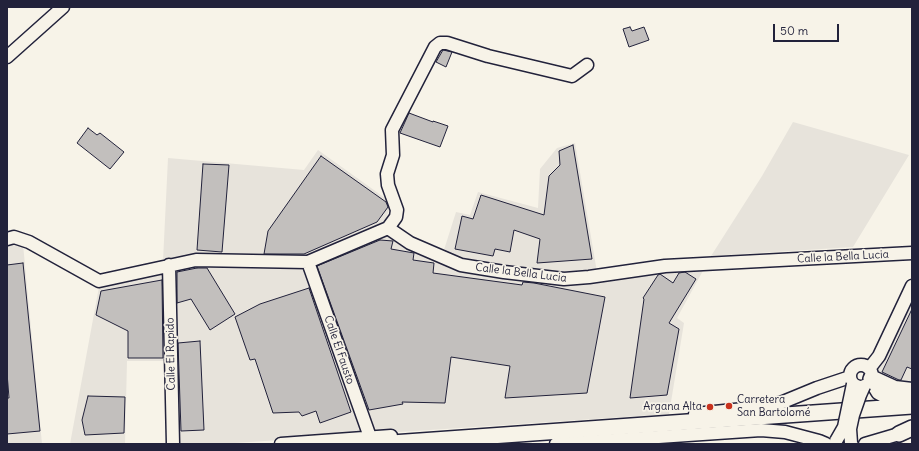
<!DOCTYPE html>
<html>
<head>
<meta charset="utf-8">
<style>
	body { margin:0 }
	#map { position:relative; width:919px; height:451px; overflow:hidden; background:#f7f3e8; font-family:Delius,sans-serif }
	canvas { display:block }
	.frame { position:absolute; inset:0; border:8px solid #22223b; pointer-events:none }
	.scale { position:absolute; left:773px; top:24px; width:66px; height:18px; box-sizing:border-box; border:2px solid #22223b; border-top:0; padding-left:5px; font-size:12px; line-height:14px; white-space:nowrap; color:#22223b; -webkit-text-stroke:3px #f7f3e8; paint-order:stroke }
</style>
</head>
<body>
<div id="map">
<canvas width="919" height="451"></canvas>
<div class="frame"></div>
<div class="scale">50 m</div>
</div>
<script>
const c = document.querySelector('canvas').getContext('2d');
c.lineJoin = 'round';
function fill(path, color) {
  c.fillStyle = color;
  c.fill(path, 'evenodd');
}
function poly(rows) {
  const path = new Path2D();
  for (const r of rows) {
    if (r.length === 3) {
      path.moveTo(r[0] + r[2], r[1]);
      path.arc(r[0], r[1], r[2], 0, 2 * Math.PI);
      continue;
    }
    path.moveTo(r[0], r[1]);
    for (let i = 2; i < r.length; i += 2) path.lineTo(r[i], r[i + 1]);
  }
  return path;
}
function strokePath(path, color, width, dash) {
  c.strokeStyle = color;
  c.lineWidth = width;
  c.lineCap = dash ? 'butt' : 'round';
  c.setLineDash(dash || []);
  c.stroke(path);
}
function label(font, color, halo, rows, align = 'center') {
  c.font = font + ' Delius,sans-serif';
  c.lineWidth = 3.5;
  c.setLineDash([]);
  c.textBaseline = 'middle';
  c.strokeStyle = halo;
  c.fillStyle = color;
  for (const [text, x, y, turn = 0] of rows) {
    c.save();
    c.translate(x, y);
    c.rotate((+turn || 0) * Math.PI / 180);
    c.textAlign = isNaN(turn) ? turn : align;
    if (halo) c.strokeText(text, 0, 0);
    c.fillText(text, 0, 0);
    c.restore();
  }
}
const built = poly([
	[793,122,909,155,853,247,711,256,762,176],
	[575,143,598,278,705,267,677,318,684,323,669,414,220,444,169,444,166,361,127,361,125,444,70,444,101,276,163,261,168,158,304,170,318,150,392,203,385,220,410,236,443,253,456,212,470,215,478,192,538,208,540,169,557,148],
	[23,244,42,444,7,444,7,245],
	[912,292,912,394,883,388,875,368]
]);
const building = poly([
	[630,27,632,31,644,27,649,40,629,47,623,29,630,27],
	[443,50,452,52,446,67,436,62,443,50],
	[409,113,433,122,433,121,448,126,440,147,400,133,409,113],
	[88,128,97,135,100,133,124,152,110,169,77,143,88,128],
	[573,145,592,259,537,263,540,239,514,230,510,252,495,249,493,256,455,249,462,216,473,219,481,195,544,215,549,176,560,165,559,151,573,145],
	[321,156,386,202,388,207,377,222,304,254,264,254,268,231,321,156],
	[203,164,229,165,222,252,197,250,203,164],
	[380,240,393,241,391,249,414,253,413,260,434,263,433,273,522,285,523,282,534,283,605,297,587,393,505,398,510,366,451,357,445,403,402,402,403,404,369,410,317,266,380,240],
	[23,263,40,431,7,434,7,398,9,398,7,373,7,265,23,263],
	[197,268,207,268,235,314,210,330,191,299,177,303,177,272,197,268],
	[685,272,696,279,669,323,679,329,667,395,630,398,644,299,643,298,658,275,660,274,673,283,679,273,685,272],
	[162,280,163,358,128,358,128,331,96,315,101,291,162,280],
	[309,288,351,412,320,423,316,411,302,416,299,412,273,413,255,359,250,360,235,317,260,304,309,288],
	[912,309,912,369,907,367,901,380,899,380,882,372,912,309],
	[200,341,204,430,181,431,178,343,200,341],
	[88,396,125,397,124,433,85,435,82,420,88,396]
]);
const minor = poly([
	[7,57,63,7],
	[388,228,396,217,397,210,388,185,387,174,393,155,392,130,435,47,440,43,447,43,488,56,572,76,587,65],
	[7,239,14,237,29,242,99,281,196,260,308,262,388,228,410,243,461,265,504,272,564,279,589,277,665,266,912,253],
	[308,262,370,437],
	[169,265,173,444],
	[861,376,11],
	[867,367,872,365,879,356,912,286],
	[871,376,895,387,912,389],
	[695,414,763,407,783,402,817,388,850,377],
	[281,444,391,436],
	[556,444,761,430,785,432,819,441,826,444],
	[865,444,899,434]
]);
const major = poly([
	[871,379,879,392,888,397,909,398],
	[899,434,912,428],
	[378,444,912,406]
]);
const minorBridge = poly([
	[836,441,844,427,853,384],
	[851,443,850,429,853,415,860,395,864,386]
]);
const markers = [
	[729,406,4,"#c8321e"],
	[710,407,4,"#c8321e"]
];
const streetNames = [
	["Calle la Bella Lucia",843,257,-3],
	["Calle la Bella Lucia",521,273,7],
	["Calle El Fausto",339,350,71],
	["Calle El Rapido",171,354,-91]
];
const poiNames = [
	["Carretera",737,400],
	["San Bartolomé",737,413],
	["Argana Alta",702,407,"right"]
];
fill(built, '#e7e3db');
fill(building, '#c2bfbd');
strokePath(building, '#22223b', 1);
strokePath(minor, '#22223b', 15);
strokePath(major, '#22223b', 18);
strokePath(minor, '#f7f3e8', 12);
strokePath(major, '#f7f3e8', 15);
strokePath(minorBridge, '#22223b', 15, []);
strokePath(minorBridge, '#f7f3e8', 12);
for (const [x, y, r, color] of markers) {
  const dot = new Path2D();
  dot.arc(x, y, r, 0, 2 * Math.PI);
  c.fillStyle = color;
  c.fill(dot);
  strokePath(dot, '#f7f3e8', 1.5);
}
label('11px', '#22223b', '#f7f3e8', streetNames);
label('11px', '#22223b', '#f7f3e8', poiNames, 'left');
</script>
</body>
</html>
